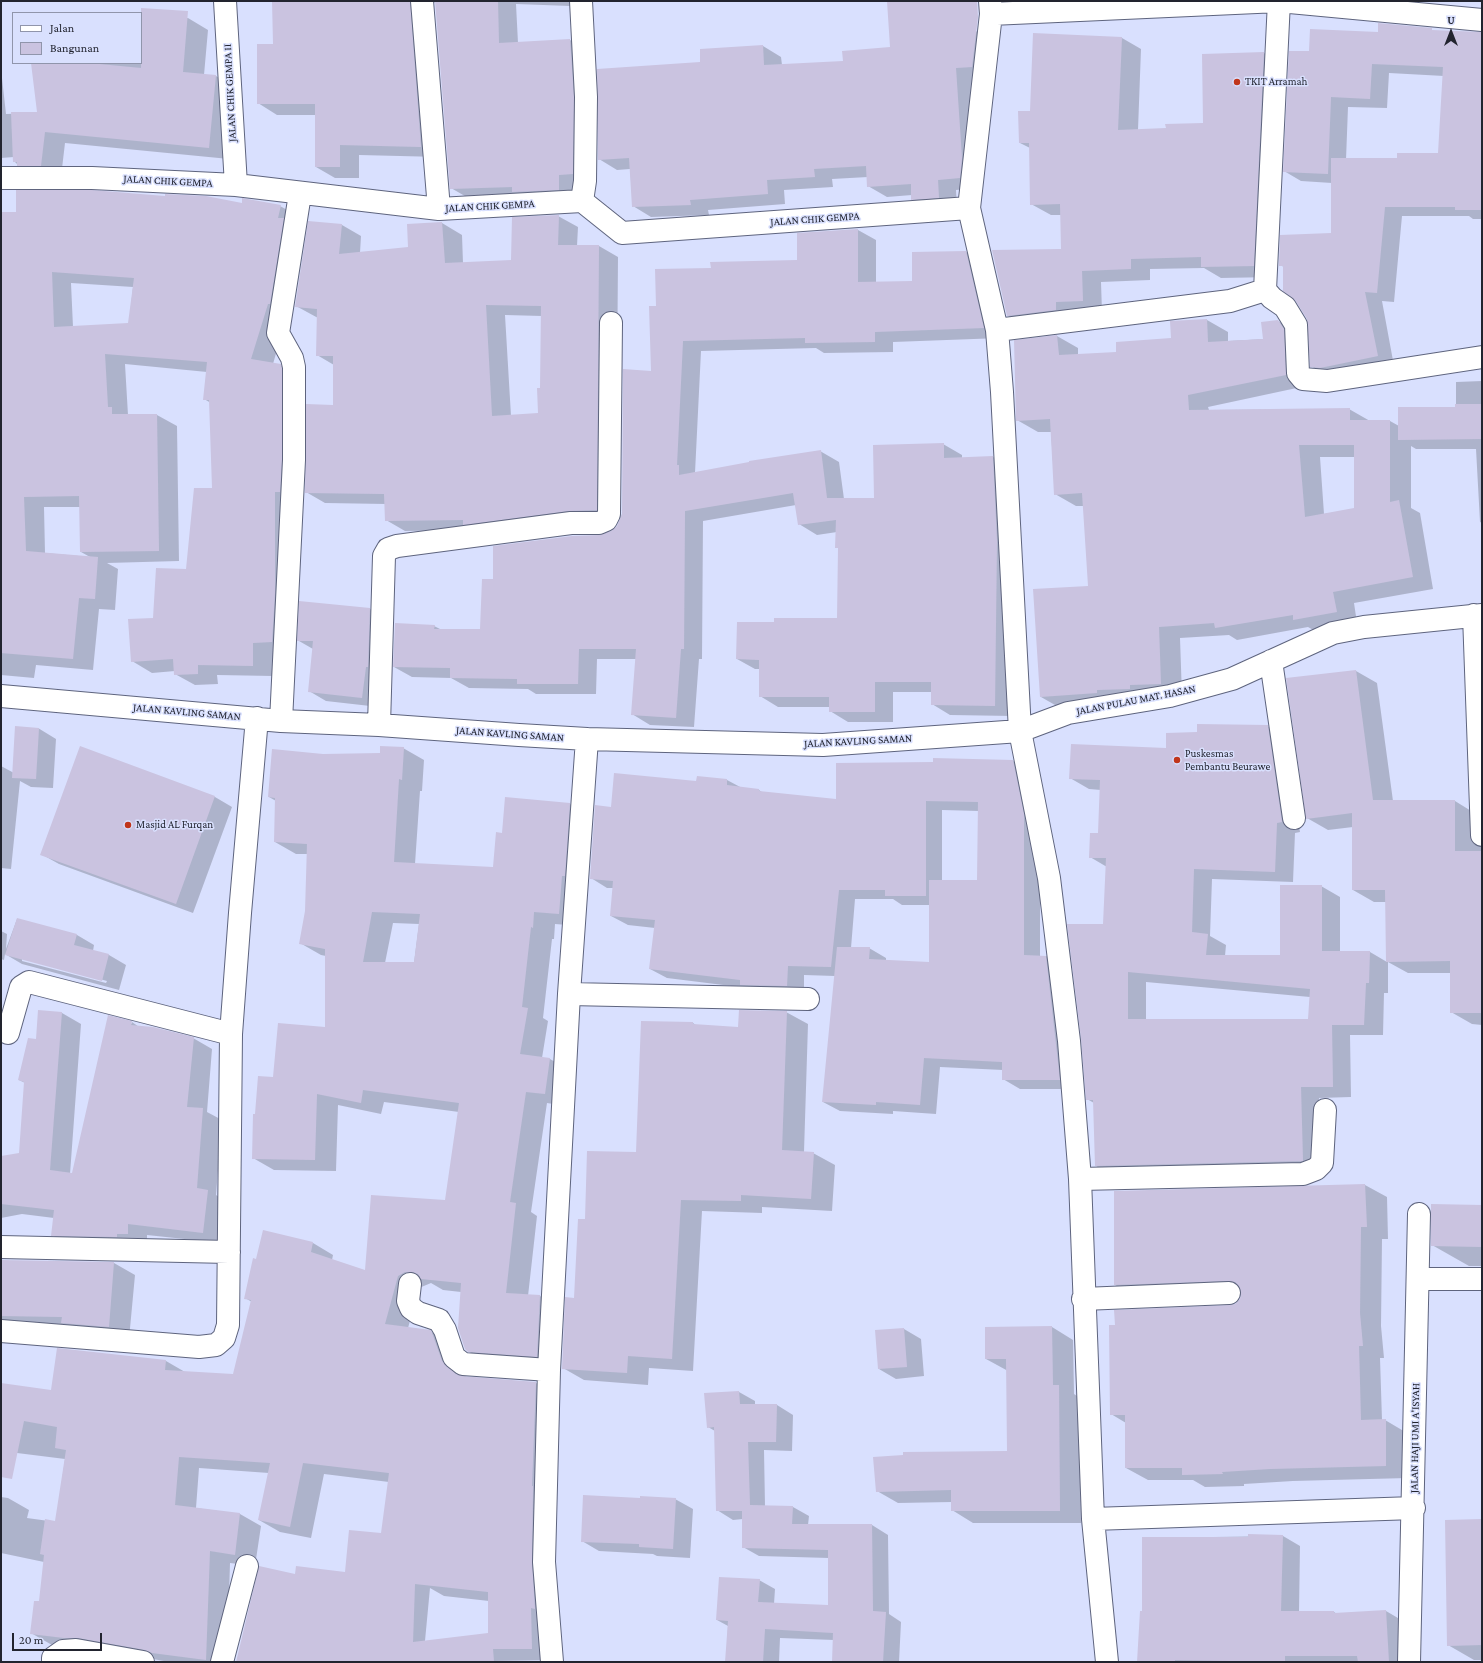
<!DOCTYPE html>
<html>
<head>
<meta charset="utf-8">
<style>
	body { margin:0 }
	#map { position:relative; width:1483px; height:1663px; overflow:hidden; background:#d9e0fe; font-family:"Crimson Pro",serif }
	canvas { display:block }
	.frame { position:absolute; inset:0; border:2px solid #22242f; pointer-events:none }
	.legend { position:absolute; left:12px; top:12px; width:130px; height:52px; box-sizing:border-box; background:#d9e0fe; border:1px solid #9095ab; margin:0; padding:5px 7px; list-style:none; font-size:12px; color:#22242f }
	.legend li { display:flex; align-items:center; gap:8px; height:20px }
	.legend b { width:20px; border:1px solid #9095ab }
	.north { position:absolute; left:1431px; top:12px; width:40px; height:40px; -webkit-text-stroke:3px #d9e0fe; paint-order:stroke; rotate:0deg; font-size:11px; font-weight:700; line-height:16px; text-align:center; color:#22242f }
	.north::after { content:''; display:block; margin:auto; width:14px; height:18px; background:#22242f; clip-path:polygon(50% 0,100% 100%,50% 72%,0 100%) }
	.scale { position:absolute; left:12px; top:1633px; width:90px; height:18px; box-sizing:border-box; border:2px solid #22242f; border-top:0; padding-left:5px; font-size:12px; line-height:14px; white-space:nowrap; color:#22242f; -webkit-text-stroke:3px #d9e0fe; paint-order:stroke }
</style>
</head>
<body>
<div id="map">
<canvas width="1483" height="1663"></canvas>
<div class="frame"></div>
<ul class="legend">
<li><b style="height:5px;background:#fff"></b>Jalan</li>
<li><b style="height:11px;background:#cac3e0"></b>Bangunan</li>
</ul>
<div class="north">U</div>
<div class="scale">20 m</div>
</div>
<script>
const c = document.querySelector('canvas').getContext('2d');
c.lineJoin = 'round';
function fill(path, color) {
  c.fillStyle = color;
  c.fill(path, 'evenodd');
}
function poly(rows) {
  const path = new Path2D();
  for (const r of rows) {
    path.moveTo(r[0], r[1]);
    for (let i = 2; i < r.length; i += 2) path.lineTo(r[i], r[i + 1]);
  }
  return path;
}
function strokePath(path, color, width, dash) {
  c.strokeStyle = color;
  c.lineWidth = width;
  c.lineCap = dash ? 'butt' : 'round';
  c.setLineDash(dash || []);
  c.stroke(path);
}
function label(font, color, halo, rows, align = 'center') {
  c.font = font + ' "Crimson Pro",serif';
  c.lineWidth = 3;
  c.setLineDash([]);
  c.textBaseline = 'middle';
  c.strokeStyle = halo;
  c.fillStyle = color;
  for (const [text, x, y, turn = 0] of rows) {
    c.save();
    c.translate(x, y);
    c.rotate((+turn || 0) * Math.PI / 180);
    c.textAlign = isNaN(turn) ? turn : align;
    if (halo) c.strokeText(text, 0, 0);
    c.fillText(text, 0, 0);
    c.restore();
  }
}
const shadow = poly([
	[273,1,570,1,570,6,516,4,518,43,570,40,589,51,578,200,470,199,451,188,436,1,430,7,440,157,359,155,359,178,335,178,316,167,316,115,277,115,258,103,274,45],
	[188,18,208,30,204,75,216,76,236,88,229,159,65,143,61,177,38,177,18,165,14,161,14,157,1,158,1,69,6,114,38,113,32,63,141,63,141,24],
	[976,31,995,42,978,188,956,190,957,208,930,210,912,199,912,195,887,197,868,186,868,177,832,179,833,187,784,190,785,204,708,210,709,215,651,217,633,206,630,169,617,170,599,159,702,63,763,46,781,57,782,65,844,62,891,48],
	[1482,33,1482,219,1473,219,1469,216,1402,216,1394,302,1382,301,1394,366,1328,376,1311,366,1308,319,1284,267,1280,265,1332,234,1332,183,1301,181,1284,171,1310,52,1466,36],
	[1389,73,1444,76,1439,154,1398,160,1346,160,1348,107,1387,108],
	[1034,34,1122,38,1141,49,1138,130,1167,129,1204,124,1264,53,1283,64,1273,277,1221,278,1204,268,1150,269,1150,280,1101,282,1102,312,1027,327,1008,316,1062,250,1061,215,1051,215,1031,204,1030,148,1020,143,1031,112],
	[242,204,280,206,300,217,287,315,273,364,280,365,300,377,292,653,273,654,273,676,217,675,218,684,195,685,175,674,175,671,152,673,132,661,154,618,187,570,213,489,211,403,204,399,207,372,125,364,128,415,157,415,177,426,179,561,107,563,118,569,115,610,99,609,93,670,36,665,34,678,1,675,1,213],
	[71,283,133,287,129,324,73,327],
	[44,507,80,507,81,552,90,557,45,553],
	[558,216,578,227,577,246,599,246,618,257,616,521,475,530,405,531,386,520,386,504,325,503,306,492,334,406,334,365,317,355,318,318,296,306,309,222,342,225,361,236,360,253,409,248,408,225,442,223,462,235,463,263,512,261],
	[505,315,542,316,541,389,539,414,511,416],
	[858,230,876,240,876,283,913,282,966,252,984,263,1001,338,893,342,893,352,824,353,816,348,701,351,695,473,820,451,839,462,844,499,875,499,943,444,962,455,962,458,993,457,1011,467,1013,716,950,715,932,704,932,692,893,692,893,722,848,722,830,711,830,707,778,707,760,696,760,669,755,669,737,659,775,623,838,619,838,548,836,547,837,532,817,535,799,524,796,505,703,521,702,659,699,659,694,727,650,725,632,714,636,659,597,659,596,694,536,694,528,689,469,688,451,678,412,677,394,667,434,626,442,630,481,630,494,580,611,532,618,526,622,514,652,372,657,307,712,269,798,261,798,234],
	[1207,320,1228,332,1228,341,1265,339,1278,321,1299,333,1306,386,1208,407,1209,410,1349,409,1370,421,1390,421,1399,426,1456,408,1456,382,1482,381,1482,523,1480,522,1476,449,1416,449,1411,446,1411,508,1420,513,1433,589,1354,603,1357,623,1315,631,1308,627,1237,640,1229,635,1180,638,1182,696,1062,709,1041,697,1089,587,1084,506,1076,506,1055,494,1051,432,1038,432,1017,420,1015,341,1057,336,1078,348,1078,355,1117,353,1172,339],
	[1320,457,1355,457,1355,509,1324,514],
	[370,609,387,619,379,707,326,701,309,691,313,649,299,641],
	[1356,671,1377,683,1393,801,1455,801,1476,814,1476,844,1482,847,1482,1025,1472,1024,1451,1012,1451,973,1408,973,1388,962,1388,993,1384,993,1383,1035,1350,1035,1351,1097,1319,1098,1321,1171,1114,1176,1096,1166,1094,1103,1087,1099,1104,925,1107,867,1090,857,1099,834,1101,790,1089,789,1070,778,1167,749,1198,733,1267,726,1286,736,1300,832,1295,833,1293,882,1212,879,1210,936,1226,945,1225,956,1281,956,1321,886,1340,897,1340,952,1370,952,1387,962,1386,902,1374,902,1353,890,1353,827,1328,830,1307,818,1287,679],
	[1146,982,1310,997,1309,1020,1146,1020],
	[38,728,56,739,53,788,31,787,20,781,11,869,1,868,1,766,14,773],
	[81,748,215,797,232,807,193,913,59,864,41,854],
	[403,748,424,760,422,791,420,791,415,864,494,868,503,834,570,804,591,816,580,926,555,924,554,939,552,939,543,1018,548,1021,542,1058,550,1059,571,1071,566,1106,547,1103,531,1212,537,1216,528,1296,540,1296,561,1309,558,1368,490,1363,468,1351,461,1292,443,1290,431,1283,419,1288,408,1328,430,1331,451,1344,463,1374,467,1378,536,1383,557,1395,553,1660,433,1662,489,1634,489,1601,444,1596,430,1588,423,1662,238,1662,296,1575,346,1573,382,1534,389,1482,324,1474,311,1538,280,1532,259,1520,269,1473,199,1468,196,1508,240,1514,261,1526,255,1566,230,1563,227,1662,169,1662,100,1649,85,1650,52,1645,31,1633,40,1602,44,1562,1,1553,1,1497,8,1498,29,1510,27,1518,56,1522,65,1459,1,1451,1,1384,52,1391,166,1361,185,1372,234,1375,252,1302,245,1298,257,1260,313,1243,333,1255,332,1260,366,1272,446,1201,459,1112,384,1102,381,1114,338,1105,336,1171,274,1170,253,1158,256,1115,274,1079,326,1028,326,956,321,955,300,943,306,911,308,854,296,854,275,842,276,801,269,797,323,755,380,754],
	[393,923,419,924,414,963,385,963],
	[1013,761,1029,770,1040,824,1040,956,1046,956,1062,966,1076,1089,1020,1089,1003,1079,1003,1070,940,1067,936,1114,893,1111,893,1114,840,1111,823,1102,835,976,804,975,804,995,667,978,650,969,655,928,628,925,611,916,614,888,607,888,591,878,612,808,697,782,727,780,742,788,759,790,763,793,837,800],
	[942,810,979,811,978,881,942,881],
	[855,899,893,899,902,905,930,905,930,963,886,961,886,958,869,948,851,948],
	[17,919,77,935,94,945,93,951,109,955,126,965,119,990,22,964,5,954,4,960,1,959,1,931,7,934,6,949],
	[22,958,107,981,106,983,22,961],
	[39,1011,62,1013,81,1024,70,1174,73,1174,132,1022,139,1027,193,1038,212,1049,207,1112,222,1120,216,1195,227,1202,222,1243,147,1235,147,1245,71,1246,52,1235,54,1218,22,1214,1,1218,1,1157,20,1154,25,1083,19,1080,37,1041],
	[786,1012,808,1024,804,1152,813,1153,835,1165,832,1211,762,1207,762,1213,702,1211,693,1371,649,1368,648,1385,584,1380,563,1368,575,1299,586,1220,637,1153,693,1023,697,1026,739,1028],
	[1365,1185,1387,1197,1388,1239,1382,1239,1381,1326,1384,1358,1380,1358,1382,1420,1385,1420,1407,1433,1408,1478,1293,1481,1244,1484,1244,1486,1205,1487,1193,1480,1148,1480,1126,1468,1126,1423,1111,1414,1230,1306,1236,1305,1241,1300,1242,1293,1137,1297,1115,1285,1115,1192],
	[1482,1206,1482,1266,1469,1266,1432,1245],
	[1,1261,114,1263,135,1275,129,1339,1,1324],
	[1052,1327,1073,1340,1074,1394,1080,1398,1081,1523,973,1523,952,1510,952,1502,898,1503,877,1491,1008,1452,1008,1371,986,1359,986,1328],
	[904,1329,921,1339,924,1376,896,1379,879,1369],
	[739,1392,755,1401,755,1405,777,1405,793,1415,792,1451,764,1450,765,1506,793,1507,809,1516,808,1525,872,1525,888,1535,889,1614,901,1622,899,1662,833,1662,834,1640,780,1638,779,1662,726,1662,728,1626,717,1620,759,1580,775,1589,774,1604,829,1607,829,1558,759,1556,743,1547,743,1519,733,1520,717,1510,715,1431,708,1427],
	[675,1499,693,1509,690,1558,657,1556,653,1554,599,1551,582,1541],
	[1482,1520,1482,1660,1474,1660,1448,1645],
	[1283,1536,1300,1546,1299,1612,1334,1612,1337,1614,1386,1611,1403,1621,1406,1662,1138,1662,1143,1612,1143,1538]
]);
const building = poly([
	[272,1,410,1,421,147,340,145,340,167,315,167,315,104,257,104,257,44,273,44],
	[435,1,498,1,499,43,570,39,574,97,573,174,559,175,559,190,512,192,512,187,450,189],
	[887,1,977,1,978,17,972,67,956,68,962,158,960,178,938,180,939,198,911,200,911,184,867,187,866,166,814,169,815,177,767,180,768,194,690,200,691,205,632,207,629,158,598,160,597,69,700,62,700,49,763,45,764,65,843,61,842,51,890,47],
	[141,8,188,11,183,72,216,75,209,148,45,132,41,166,17,166,17,162,13,162,11,112,37,112,31,63,89,63,141,68],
	[1378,23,1432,28,1432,30,1482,32,1482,210,1455,210,1455,207,1385,207,1377,293,1365,292,1378,356,1320,368,1310,367,1307,319,1295,300,1283,291,1283,266,1279,266,1280,235,1331,233,1331,158,1397,158,1397,153,1438,153,1443,67,1372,64,1370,99,1331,97,1328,174,1283,172,1289,51,1309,51,1310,29,1378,32],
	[1033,33,1122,37,1118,130,1166,128,1165,124,1203,123,1202,54,1264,52,1254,266,1201,267,1201,257,1131,259,1131,269,1082,271,1083,301,1056,302,1056,310,1007,316,992,250,1061,249,1060,204,1030,205,1029,143,1019,143,1018,111,1030,111],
	[16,190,92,190,165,196,165,194,206,196,242,203,242,198,281,205,278,218,284,218,270,304,268,304,251,359,281,364,282,368,282,460,280,492,275,492,275,593,272,642,253,643,253,666,198,665,198,674,174,675,173,659,131,662,128,619,153,618,156,568,186,569,194,488,212,488,209,400,203,400,207,362,105,354,108,407,112,407,112,414,157,414,159,551,80,552,79,496,24,497,26,551,98,557,95,599,79,598,73,659,1,653,1,212,16,212],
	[52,272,134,278,128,323,54,327],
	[559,215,558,245,599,245,597,510,569,511,463,525,463,520,385,521,384,494,305,493,306,404,333,405,333,356,316,356,317,309,295,307,308,221,342,224,339,254,408,247,407,224,442,222,445,263,511,260,512,217],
	[486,305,541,306,540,388,537,388,538,413,492,416],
	[858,229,858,282,912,281,912,252,966,251,984,328,875,332,875,342,805,343,805,338,683,341,677,465,679,465,679,475,749,462,749,461,821,450,827,498,874,498,873,445,944,443,944,458,993,456,997,541,995,706,931,705,931,682,875,682,875,712,829,712,829,697,759,697,759,660,736,659,737,622,774,622,774,618,837,618,838,548,835,548,836,520,798,525,793,493,685,511,684,649,681,649,676,718,631,715,636,649,579,649,578,684,517,684,517,679,450,678,450,668,393,667,395,623,435,625,434,629,480,629,482,579,493,579,493,546,572,536,599,535,611,531,617,526,622,514,623,369,651,371,649,306,656,306,655,269,711,268,710,262,797,260,797,233],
	[1207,319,1208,342,1263,339,1261,322,1278,320,1284,329,1286,375,1188,395,1189,410,1350,408,1350,420,1390,420,1390,502,1399,500,1413,577,1333,592,1337,612,1293,620,1293,615,1215,628,1214,623,1159,627,1161,684,1130,685,1130,689,1097,690,1097,693,1040,697,1033,589,1088,586,1082,493,1054,495,1050,419,1016,421,1014,340,1057,335,1059,355,1116,352,1116,342,1171,338,1170,321],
	[1299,445,1354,445,1354,508,1305,517],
	[1455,404,1482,404,1482,439,1398,440,1398,407,1455,407],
	[299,601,370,608,368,667,366,667,362,698,308,692,313,641,297,641],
	[1356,670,1373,800,1455,800,1455,851,1482,851,1482,1013,1450,1013,1450,961,1386,962,1385,890,1352,890,1352,813,1306,819,1286,678],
	[1197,724,1268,725,1282,822,1277,823,1275,872,1194,869,1192,932,1208,934,1206,955,1280,955,1280,885,1322,885,1322,951,1370,951,1369,983,1366,983,1364,1025,1332,1025,1333,1087,1301,1087,1303,1161,1095,1166,1093,1100,1086,1100,1081,1039,1067,924,1103,924,1106,858,1089,858,1090,833,1098,833,1100,780,1069,779,1071,744,1166,748,1166,733,1197,732],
	[1128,972,1310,989,1308,1019,1128,1019],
	[15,726,39,728,36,779,12,778],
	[80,746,215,796,176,904,40,855],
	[380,746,404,747,402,780,399,779,394,862,493,867,496,832,502,833,505,797,570,803,565,876,562,876,559,914,534,912,533,928,531,927,522,1007,528,1008,520,1054,550,1058,545,1094,526,1092,510,1202,516,1203,506,1293,540,1295,537,1357,468,1352,465,1349,458,1328,461,1283,421,1279,418,1274,412,1272,405,1272,398,1276,385,1324,431,1330,442,1361,456,1374,462,1376,536,1382,532,1486,533,1486,532,1562,535,1609,531,1608,532,1649,493,1649,494,1662,236,1662,259,1566,295,1574,296,1566,345,1572,349,1530,381,1533,389,1473,303,1463,290,1527,258,1520,270,1463,179,1457,175,1505,240,1513,235,1555,210,1551,206,1660,152,1653,145,1650,78,1638,64,1638,30,1634,34,1601,39,1601,44,1555,40,1554,45,1519,55,1521,66,1450,55,1448,57,1427,24,1421,12,1479,1,1477,1,1383,51,1390,57,1348,166,1360,165,1370,233,1374,251,1300,244,1299,253,1258,256,1259,263,1230,313,1242,311,1252,365,1270,371,1195,445,1200,459,1103,363,1090,361,1103,317,1094,315,1160,252,1159,253,1114,255,1114,258,1076,273,1077,278,1023,325,1027,325,949,299,944,305,911,307,844,274,842,275,798,268,797,272,749,323,754,380,753],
	[372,912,420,914,414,962,363,962],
	[415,1584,488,1592,488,1633,413,1642],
	[933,758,1013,760,1024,814,1024,955,1046,956,1060,1080,1002,1080,1002,1062,924,1058,920,1105,876,1102,876,1105,822,1102,837,947,870,947,869,959,929,962,929,880,977,880,978,802,926,801,926,896,885,896,885,890,839,890,831,967,788,966,787,986,740,985,740,980,649,969,655,920,610,916,613,881,590,879,595,805,611,807,614,773,696,781,697,776,727,779,727,785,759,789,759,791,836,799,836,763,933,762],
	[17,918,77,934,74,945,109,954,102,981,5,955],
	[38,1010,62,1012,50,1170,72,1173,108,1015,132,1021,131,1025,153,1027,194,1037,187,1107,203,1108,197,1188,208,1190,203,1233,128,1224,128,1234,117,1234,117,1237,51,1236,54,1210,1,1204,1,1156,19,1153,24,1082,18,1080,28,1038,36,1039],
	[739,1010,787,1011,782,1150,814,1152,811,1199,741,1195,741,1201,681,1200,672,1359,628,1356,627,1373,562,1369,565,1297,574,1298,578,1219,585,1219,587,1151,636,1152,641,1021,693,1022,693,1024,738,1027],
	[1365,1184,1367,1227,1361,1227,1360,1313,1363,1346,1359,1346,1361,1420,1386,1419,1386,1466,1270,1469,1222,1472,1223,1474,1182,1475,1182,1468,1125,1468,1125,1415,1110,1415,1109,1325,1115,1325,1114,1310,1230,1305,1235,1304,1240,1299,1241,1292,1239,1286,1235,1282,1228,1281,1114,1285,1114,1191],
	[1431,1204,1482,1205,1482,1247,1431,1246],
	[1,1260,114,1262,109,1327,61,1323,62,1317,1,1316],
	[1052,1326,1053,1385,1059,1385,1060,1511,951,1511,951,1490,876,1492,873,1457,903,1455,903,1452,1007,1451,1006,1359,985,1359,985,1327],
	[904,1328,907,1367,878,1369,875,1330],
	[739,1391,740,1404,777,1404,776,1442,748,1442,750,1505,793,1506,792,1524,872,1524,873,1611,886,1612,883,1662,832,1662,833,1633,765,1629,763,1662,725,1662,728,1621,716,1620,719,1577,760,1579,758,1602,828,1605,828,1550,742,1548,742,1511,716,1511,714,1427,707,1428,704,1393],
	[583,1495,640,1498,640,1496,676,1498,673,1549,639,1547,639,1544,581,1542],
	[1482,1519,1482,1645,1447,1646,1445,1520],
	[1248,1534,1283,1535,1281,1611,1334,1611,1334,1613,1386,1610,1389,1662,1358,1662,1357,1656,1285,1656,1285,1662,1175,1660,1175,1662,1137,1662,1140,1611,1142,1611,1142,1537,1248,1537]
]);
const street = poly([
	[225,1,236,185],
	[422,1,439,209],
	[581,1,586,97,585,181,582,201],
	[990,1,991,14,969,208,997,330,1002,392,1020,731,1049,878,1069,1041,1080,1179,1093,1519,1107,1662],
	[991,14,1279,1,1482,20],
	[1,178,92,178,236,185,439,209,582,201,622,233,969,208],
	[1265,290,1272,298,1285,307,1296,325,1298,373,1303,379,1327,381,1482,357],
	[997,330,1230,301,1265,290,1279,1],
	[1474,615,1482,835],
	[1271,661,1294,818],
	[1,696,281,721,379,725,519,735,587,739,823,745,1020,731,1068,713,1170,696,1232,679,1333,633,1364,627,1482,615],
	[281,721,294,460,294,367,292,358,278,333,300,194],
	[379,725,384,556,388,549,397,546,571,523,599,523,606,520,609,514,611,323],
	[569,994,808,999],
	[8,1033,21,987,29,982,231,1034],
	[1080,1179,1303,1174,1316,1169,1322,1163,1325,1110],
	[1,1247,229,1252],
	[1419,1279,1482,1279],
	[410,1284,408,1301,411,1308,418,1313,439,1320,445,1330,454,1357,463,1364,549,1370],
	[1083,1299,1229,1293],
	[1,1331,199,1347,216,1345,224,1338,228,1325,231,1034,240,913,257,718],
	[1093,1519,1414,1508],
	[53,1662,53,1658,63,1651,76,1650,143,1662],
	[222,1662,247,1566],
	[552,1662,544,1562,549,1370,569,994,587,739],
	[1409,1662,1419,1214]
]);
const markers = [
	[1237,82,4,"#c0351b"],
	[1177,760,4,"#c0351b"],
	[128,825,4,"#c0351b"]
];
const poiNames = [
	["TKIT Arramah",1245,82],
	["Puskesmas",1185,754],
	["Pembantu Beurawe",1185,767],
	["Masjid AL Furqan",136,825]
];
const streetNames = [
	["JALAN CHIK GEMPA II",230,93,-93],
	["JALAN CHIK GEMPA",168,181,3],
	["JALAN CHIK GEMPA",490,206,-3],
	["JALAN CHIK GEMPA",815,219,-4],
	["JALAN PULAU MAT. HASAN",1136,700,-11],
	["JALAN KAVLING SAMAN",187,712,5],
	["JALAN KAVLING SAMAN",510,734,4],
	["JALAN KAVLING SAMAN",858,741,-3],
	["JALAN HAJI UMI A'ISYAH",1415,1438,-89]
];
fill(shadow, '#0003');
fill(building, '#cac3e0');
strokePath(street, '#5e647e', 24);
strokePath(street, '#fff', 22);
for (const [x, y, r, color] of markers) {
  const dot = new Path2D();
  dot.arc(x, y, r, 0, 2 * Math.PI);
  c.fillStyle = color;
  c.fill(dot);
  strokePath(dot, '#d9e0fe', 1.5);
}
label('11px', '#22242f', '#d9e0fe', poiNames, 'left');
label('11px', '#22242f', '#d9e0fe', streetNames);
</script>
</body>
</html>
